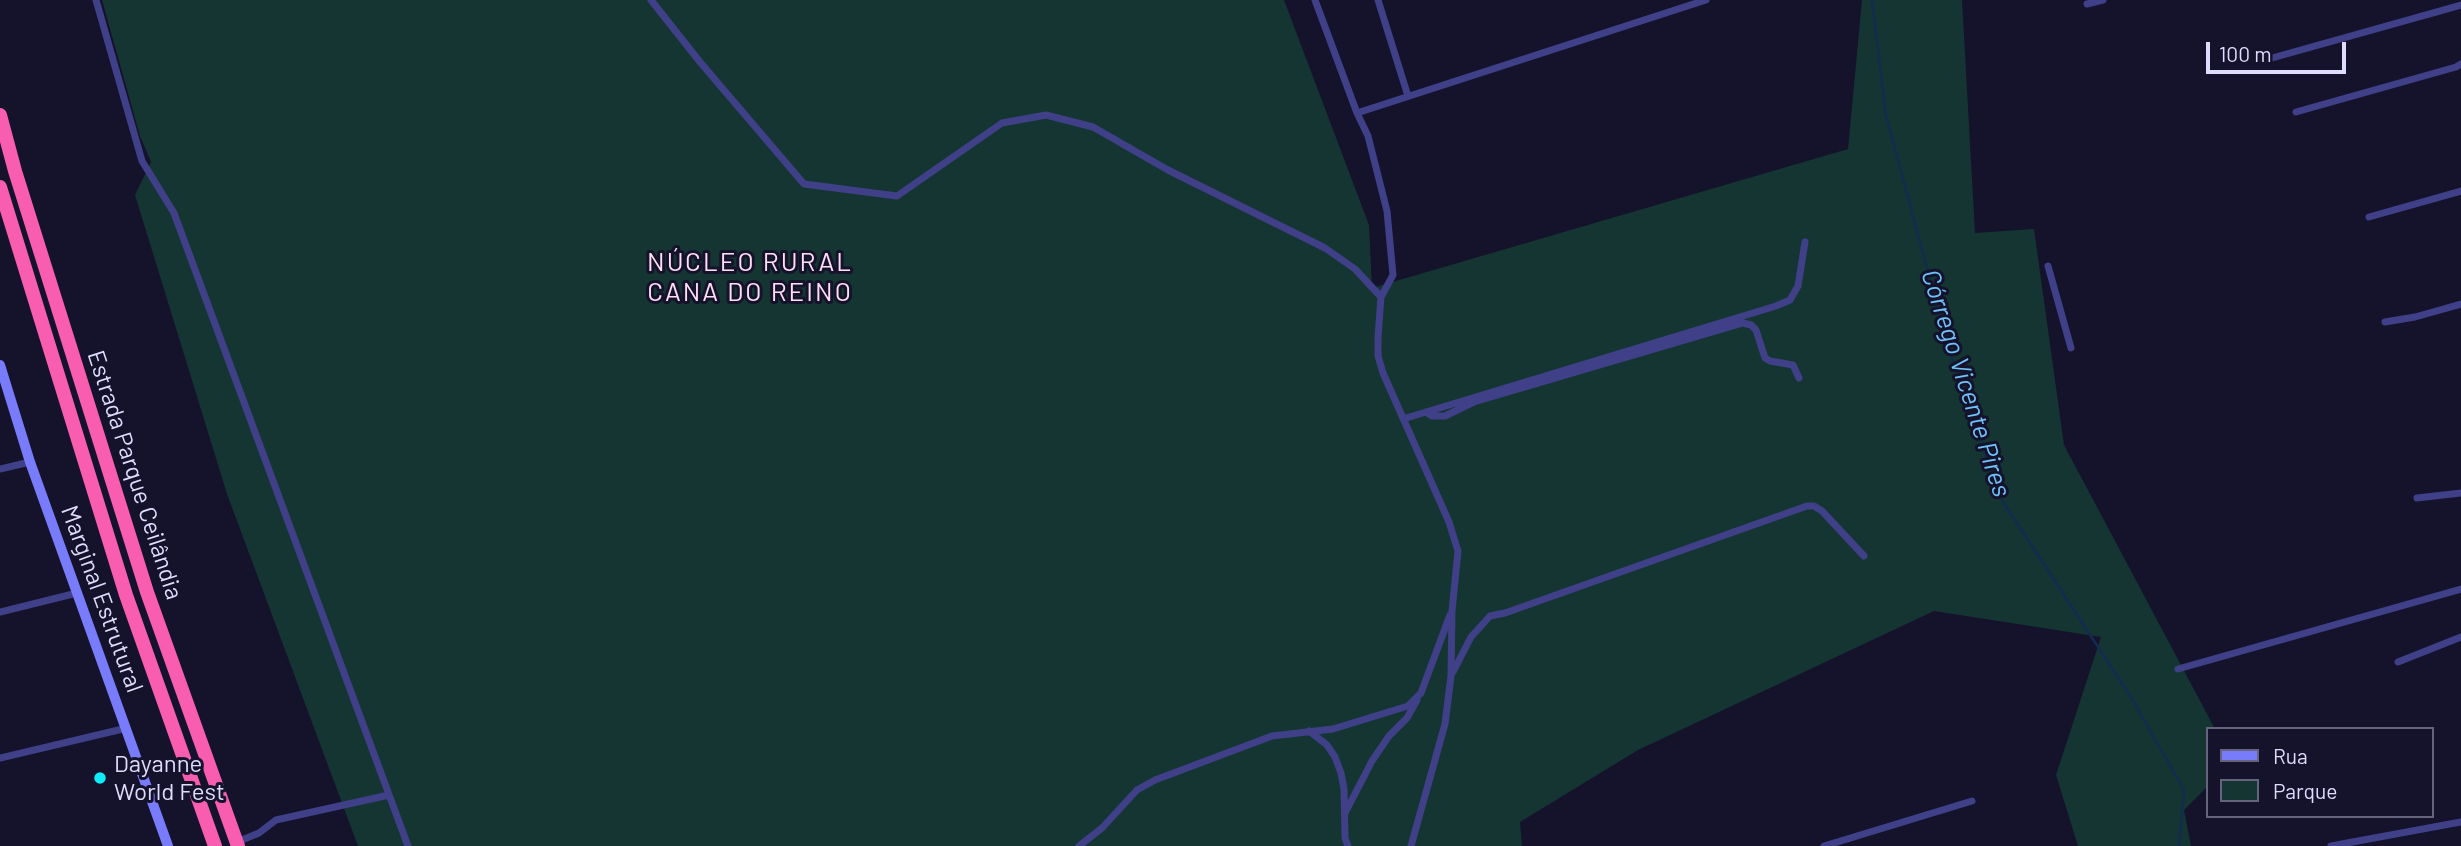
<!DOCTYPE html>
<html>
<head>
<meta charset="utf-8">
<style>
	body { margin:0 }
	#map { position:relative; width:2461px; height:846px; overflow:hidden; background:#15122b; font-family:Barlow,sans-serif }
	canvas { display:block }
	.legend { position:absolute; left:2206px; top:727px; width:228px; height:91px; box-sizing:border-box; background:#15122b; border:2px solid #66637f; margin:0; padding:9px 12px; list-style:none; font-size:21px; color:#dfddfe }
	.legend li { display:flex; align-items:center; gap:14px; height:35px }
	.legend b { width:35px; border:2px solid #66637f }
	.scale { position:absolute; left:2206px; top:42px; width:140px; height:32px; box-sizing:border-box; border:4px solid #dfddfe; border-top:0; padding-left:9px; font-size:21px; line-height:24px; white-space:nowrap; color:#dfddfe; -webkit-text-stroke:5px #15122b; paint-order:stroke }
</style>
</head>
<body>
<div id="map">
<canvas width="2461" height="846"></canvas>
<ul class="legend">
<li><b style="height:9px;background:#787bfa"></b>Rua</li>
<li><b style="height:19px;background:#153532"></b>Parque</li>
</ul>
<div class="scale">100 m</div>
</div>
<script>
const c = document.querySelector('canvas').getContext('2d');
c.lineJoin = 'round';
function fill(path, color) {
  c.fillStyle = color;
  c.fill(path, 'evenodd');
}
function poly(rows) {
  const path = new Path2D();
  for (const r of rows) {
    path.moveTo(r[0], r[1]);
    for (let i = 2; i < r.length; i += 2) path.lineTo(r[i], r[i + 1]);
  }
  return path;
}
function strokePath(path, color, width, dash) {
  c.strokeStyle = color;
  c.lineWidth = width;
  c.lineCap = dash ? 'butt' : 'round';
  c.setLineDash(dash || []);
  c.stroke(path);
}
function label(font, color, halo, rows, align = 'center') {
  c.font = font + ' Barlow,sans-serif';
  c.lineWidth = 6;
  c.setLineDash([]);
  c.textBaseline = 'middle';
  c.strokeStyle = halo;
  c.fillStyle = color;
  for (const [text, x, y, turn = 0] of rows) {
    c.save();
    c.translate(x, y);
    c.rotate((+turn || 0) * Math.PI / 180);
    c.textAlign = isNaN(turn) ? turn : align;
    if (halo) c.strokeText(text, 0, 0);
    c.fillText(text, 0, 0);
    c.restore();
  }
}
const green = poly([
	[102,0,1284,0,1369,225,1372,288,1848,149,1862,0,1962,0,1975,233,2034,229,2064,445,2215,729,2207,729,2207,787,2184,810,2191,846,2078,846,2056,775,2101,637,1934,611,1638,750,1520,822,1522,846,358,846,227,494,135,195,151,162,140,136]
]);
const stream = poly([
	[1872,0,1886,116,1950,353,2000,497,2132,699,2184,790,2179,846]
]);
const street = poly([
	[96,0,142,161,174,213,408,846],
	[651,0,700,62,804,184,897,196,1002,123,1046,115,1093,127,1168,170,1325,248,1355,269,1381,297],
	[1315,0,1357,113,1368,136,1387,211,1393,275,1381,297,1378,337,1378,356,1383,373,1449,522,1458,551,1452,611,1451,676,1445,724,1411,846],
	[1378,0,1408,96],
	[2087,4,2103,0],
	[2265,60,2461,5],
	[2296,112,2456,67,2461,64],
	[1357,113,1706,0],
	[2369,217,2461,191],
	[2048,266,2071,348],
	[2385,322,2415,317,2461,304],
	[1426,412,1432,416,1445,416,1474,402,1743,323,1751,325,1756,330,1765,358,1770,361,1793,365,1799,378],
	[1403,419,1776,306,1790,300,1798,286,1805,242],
	[0,469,30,462],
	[2417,498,2461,493],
	[0,612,77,593],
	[2398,662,2461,637],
	[2178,669,2461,589],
	[1453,672,1471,637,1490,616,1505,613,1807,506,1814,506,1822,511,1864,556],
	[1309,731,1327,745,1335,757,1341,773,1344,789,1345,838,1348,846],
	[0,758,127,728],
	[1345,813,1372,761,1389,736,1407,718,1417,700],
	[237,842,259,833,276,820,389,795],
	[1079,846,1102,828,1137,790,1155,780,1272,736,1333,729,1408,706,1421,693,1450,615],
	[1824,846,1972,801],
	[2331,846,2461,822]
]);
const secondary = poly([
	[0,365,30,462,168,846]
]);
const highway = poly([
	[0,115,15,171,147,592,238,846],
	[0,187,126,595,215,846]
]);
const markers = [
	[100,778,7,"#10ecf7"]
];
const streetNames = [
	["Estrada Parque Ceilândia",135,475,72],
	["Marginal Estrutural",102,599,70]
];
const poiNames = [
	["Dayanne",114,764],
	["World Fest",114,792]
];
const neighbourhoodNames = [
	["NÚCLEO RURAL",750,262],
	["CANA DO REINO",750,292]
];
const waterNames = [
	["Córrego Vicente Pires",1966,383,72]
];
fill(green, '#153532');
strokePath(stream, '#112c50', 2.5);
strokePath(street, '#3f4088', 7);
strokePath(secondary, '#787bfa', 10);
strokePath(highway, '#f95db0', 14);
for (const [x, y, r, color] of markers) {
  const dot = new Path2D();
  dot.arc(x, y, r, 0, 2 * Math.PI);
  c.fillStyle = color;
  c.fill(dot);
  strokePath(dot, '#15122b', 2.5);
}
label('24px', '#dfddfe', '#15122b', streetNames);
label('24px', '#dfddfe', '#15122b', poiNames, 'left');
c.letterSpacing = '2px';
label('26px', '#fedff4', '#15122b', neighbourhoodNames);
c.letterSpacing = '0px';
label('italic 26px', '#6fc1fa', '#15122b', waterNames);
</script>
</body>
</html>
